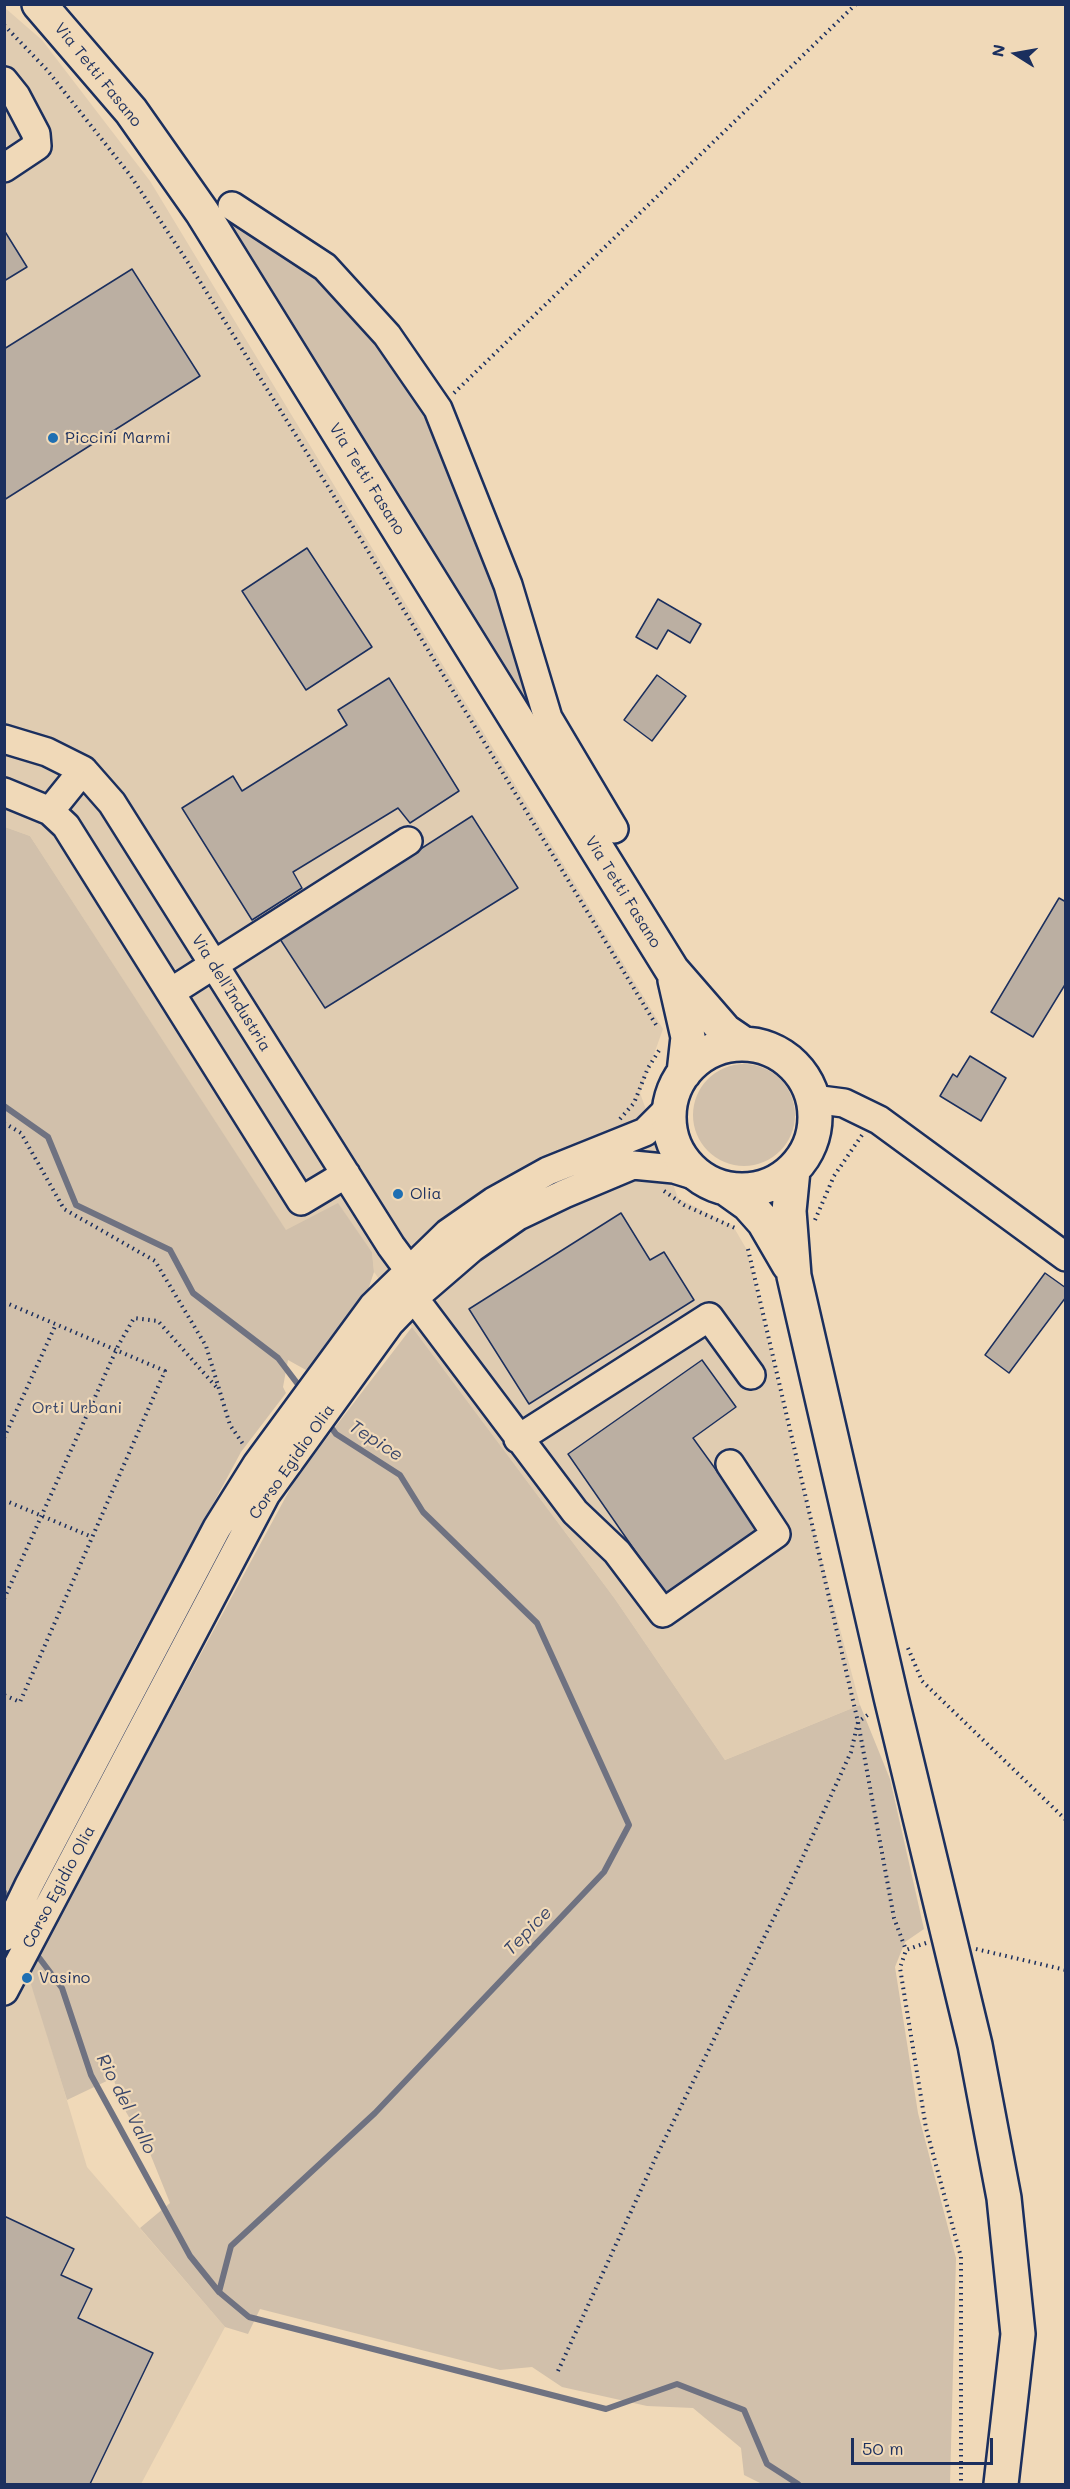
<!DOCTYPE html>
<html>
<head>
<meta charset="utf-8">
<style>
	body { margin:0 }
	#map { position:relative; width:1070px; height:2489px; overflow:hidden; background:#f0d9b8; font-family:Mali,sans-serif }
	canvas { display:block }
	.frame { position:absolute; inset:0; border:6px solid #1b2f5e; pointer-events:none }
	.north { position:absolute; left:986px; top:24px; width:60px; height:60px; -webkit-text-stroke:4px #f0d9b8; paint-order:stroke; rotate:281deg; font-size:16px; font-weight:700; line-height:24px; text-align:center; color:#1b2f5e }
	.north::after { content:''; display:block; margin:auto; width:21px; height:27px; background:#1b2f5e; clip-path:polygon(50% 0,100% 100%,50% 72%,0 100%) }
	.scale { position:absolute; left:851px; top:2438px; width:142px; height:27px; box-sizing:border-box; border:3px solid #1b2f5e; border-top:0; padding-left:8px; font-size:18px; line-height:21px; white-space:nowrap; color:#1b2f5e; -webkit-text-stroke:4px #f0d9b8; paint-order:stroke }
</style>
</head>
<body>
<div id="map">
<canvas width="1070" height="2489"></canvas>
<div class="frame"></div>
<div class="north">N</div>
<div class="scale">50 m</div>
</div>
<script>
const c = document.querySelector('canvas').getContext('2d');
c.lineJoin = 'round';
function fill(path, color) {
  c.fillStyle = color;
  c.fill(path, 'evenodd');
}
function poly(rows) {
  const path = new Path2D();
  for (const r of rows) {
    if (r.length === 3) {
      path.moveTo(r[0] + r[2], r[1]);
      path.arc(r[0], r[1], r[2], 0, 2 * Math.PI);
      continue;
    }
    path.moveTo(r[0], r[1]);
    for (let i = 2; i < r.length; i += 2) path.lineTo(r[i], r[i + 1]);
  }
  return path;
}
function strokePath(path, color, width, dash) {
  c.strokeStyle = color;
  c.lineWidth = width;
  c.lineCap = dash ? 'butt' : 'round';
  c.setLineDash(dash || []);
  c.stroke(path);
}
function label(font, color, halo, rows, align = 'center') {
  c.font = font + ' Mali,sans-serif';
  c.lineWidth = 4.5;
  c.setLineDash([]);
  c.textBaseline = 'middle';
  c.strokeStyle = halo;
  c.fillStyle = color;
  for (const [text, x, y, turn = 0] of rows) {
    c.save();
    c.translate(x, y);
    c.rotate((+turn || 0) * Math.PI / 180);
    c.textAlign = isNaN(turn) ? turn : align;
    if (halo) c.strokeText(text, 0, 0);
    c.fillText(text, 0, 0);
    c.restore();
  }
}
const built = poly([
	[4,7,42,40,150,181,663,1029,640,1093,678,1198,733,1226,747,1250,797,1466,860,1705,725,1760,615,1599,412,1327,374,1272,372,1252,338,1204,286,1231,30,836,5,827],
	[4,1911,35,1994,87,2167,225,2327,141,2484,5,2484]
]);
const green = poly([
	[224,213,316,276,357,319,400,376,447,447,500,591,539,726],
	[5,827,30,836,286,1230,338,1203,372,1252,374,1272,368,1290,349,1319,306,1370,288,1360,283,1387,286,1393,241,1452,133,1652,5,1906],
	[744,1115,51],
	[412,1327,615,1599,725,1760,860,1705,890,1779,924,1929,905,1942,895,1967,918,2113,956,2258,950,2484,762,2484,744,2475,741,2448,693,2408,647,2406,562,2387,532,2367,500,2370,260,2309,248,2334,225,2327,140,2228,170,2203,149,2151,126,2112,113,2078,67,2100,29,1978,64,1907,296,1478]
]);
const stream = poly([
	[4,1106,48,1137,76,1205,170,1250,193,1293,278,1358,303,1391],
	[328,1423,336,1434,400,1475,423,1512,537,1623,629,1825,604,1872,375,2113,231,2246,219,2292,249,2317,606,2409,677,2384,744,2410,767,2464,798,2484],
	[4,1892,10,1905],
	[34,1951,62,1988,91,2075,190,2256,219,2292]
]);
const building = poly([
	[4,230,27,267,4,281,4,230],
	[132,269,200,376,4,500,4,349,132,269],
	[307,548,372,647,306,690,242,591,307,548],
	[658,599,701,624,690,643,668,630,657,649,636,637,658,599],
	[657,675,686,696,652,741,624,720,657,675],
	[389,678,459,791,410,823,398,808,293,872,302,888,252,920,182,808,233,776,242,791,347,725,338,710,389,678],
	[472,816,518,888,325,1008,280,939,472,816],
	[1059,898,1066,902,1066,983,1033,1037,991,1012,1059,898],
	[970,1056,1006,1078,981,1121,940,1096,953,1074,957,1077,970,1056],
	[621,1213,650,1260,664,1252,694,1300,529,1404,469,1309,621,1213],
	[1045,1273,1066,1288,1066,1297,1009,1373,985,1355,1045,1273],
	[702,1360,736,1407,693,1438,761,1532,667,1597,568,1454,702,1360],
	[4,2216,74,2249,61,2275,92,2289,78,2318,153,2353,90,2484,4,2484,4,2216]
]);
const path = poly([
	[4,25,47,70,130,175,189,264,360,538,658,1028],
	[454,393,856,4],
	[620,1119,634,1103,648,1068,660,1049],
	[4,1123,21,1133,64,1209,155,1261,206,1346,230,1425,243,1444],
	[664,1191,684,1205,735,1228],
	[815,1220,834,1176,862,1135],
	[748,1249,858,1722,894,1918,906,1950],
	[4,1302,165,1371,20,1702,4,1695],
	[4,1438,56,1324],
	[4,1500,92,1537],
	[4,1599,118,1346,134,1318,158,1321,218,1389],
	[908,1648,922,1681,1066,1820],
	[926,1943,906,1950,900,1968,926,2128,961,2257,961,2484],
	[976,1949,1066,1970],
	[558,2371,656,2157,790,1885,851,1752,858,1722,869,1714]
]);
const minor = poly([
	[4,81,16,96,36,134,37,146,4,168],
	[232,206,325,267,387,335,438,409,508,585,548,718,614,829],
	[4,739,47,752,83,770,112,803,391,1246,419,1284],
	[4,792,50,811,66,826,301,1201,346,1174],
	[50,811,83,770],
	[171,992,408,841],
	[813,1099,844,1103,879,1120,1066,1257],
	[414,1298,575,1512,617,1552,663,1613,776,1534,730,1464],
	[518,1439,709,1317,751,1375],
	[4,1937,29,1885,217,1528,257,1464,373,1306,448,1233,494,1201,548,1171,645,1132,670,1107],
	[4,1991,266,1494,389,1324,414,1298,472,1248,518,1216,564,1194,633,1165,674,1169,700,1177]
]);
const major = poly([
	[39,4,131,111,202,212,672,970,725,1031,744,1044],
	[675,980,688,1037,684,1073],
	[742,1117,73],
	[793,1170,789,1211,794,1276,891,1697,975,2045,1004,2198,1018,2334,1001,2484],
	[727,1189,748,1204,764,1222,789,1265]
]);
const markers = [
	[53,438,6,"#1f6fb2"],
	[398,1194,6,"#1f6fb2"],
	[27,1978,6,"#1f6fb2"]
];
const streetNames = [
	["Via Tetti Fasano",98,75,51],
	["Via Tetti Fasano",367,479,58],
	["Via Tetti Fasano",623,892,58],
	["Via dell'Industria",231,993,58],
	["Corso Egidio Olia",292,1462,-55],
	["Corso Egidio Olia",59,1887,-62]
];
const poiNames = [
	["Piccini Marmi",65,438],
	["Olia",410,1194],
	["Vasino",39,1978]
];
const parkNames = [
	["Orti Urbani",77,1408]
];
const waterNames = [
	["Tepice",376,1441,33],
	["Tepice",528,1931,-46],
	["Rio del Vallo",126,2104,63]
];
fill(built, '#e0ccb1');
fill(green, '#d1c0ab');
strokePath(stream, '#6f7281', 6);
fill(building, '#bbafa2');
strokePath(building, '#1b2f5e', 1.5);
strokePath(minor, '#1b2f5e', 32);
strokePath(major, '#1b2f5e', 38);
strokePath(path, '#1b2f5e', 4, [1.5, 4.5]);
strokePath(minor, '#f0d9b8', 27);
strokePath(major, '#f0d9b8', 33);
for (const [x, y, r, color] of markers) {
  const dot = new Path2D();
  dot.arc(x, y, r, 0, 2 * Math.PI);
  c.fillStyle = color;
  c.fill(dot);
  strokePath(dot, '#f0d9b8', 2);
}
label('16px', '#1b2f5e', '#f0d9b8', streetNames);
label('16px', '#1b2f5e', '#f0d9b8', poiNames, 'left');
label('16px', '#36456a', '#f0d9b8', parkNames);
label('italic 18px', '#37456a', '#f0d9b8', waterNames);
</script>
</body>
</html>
